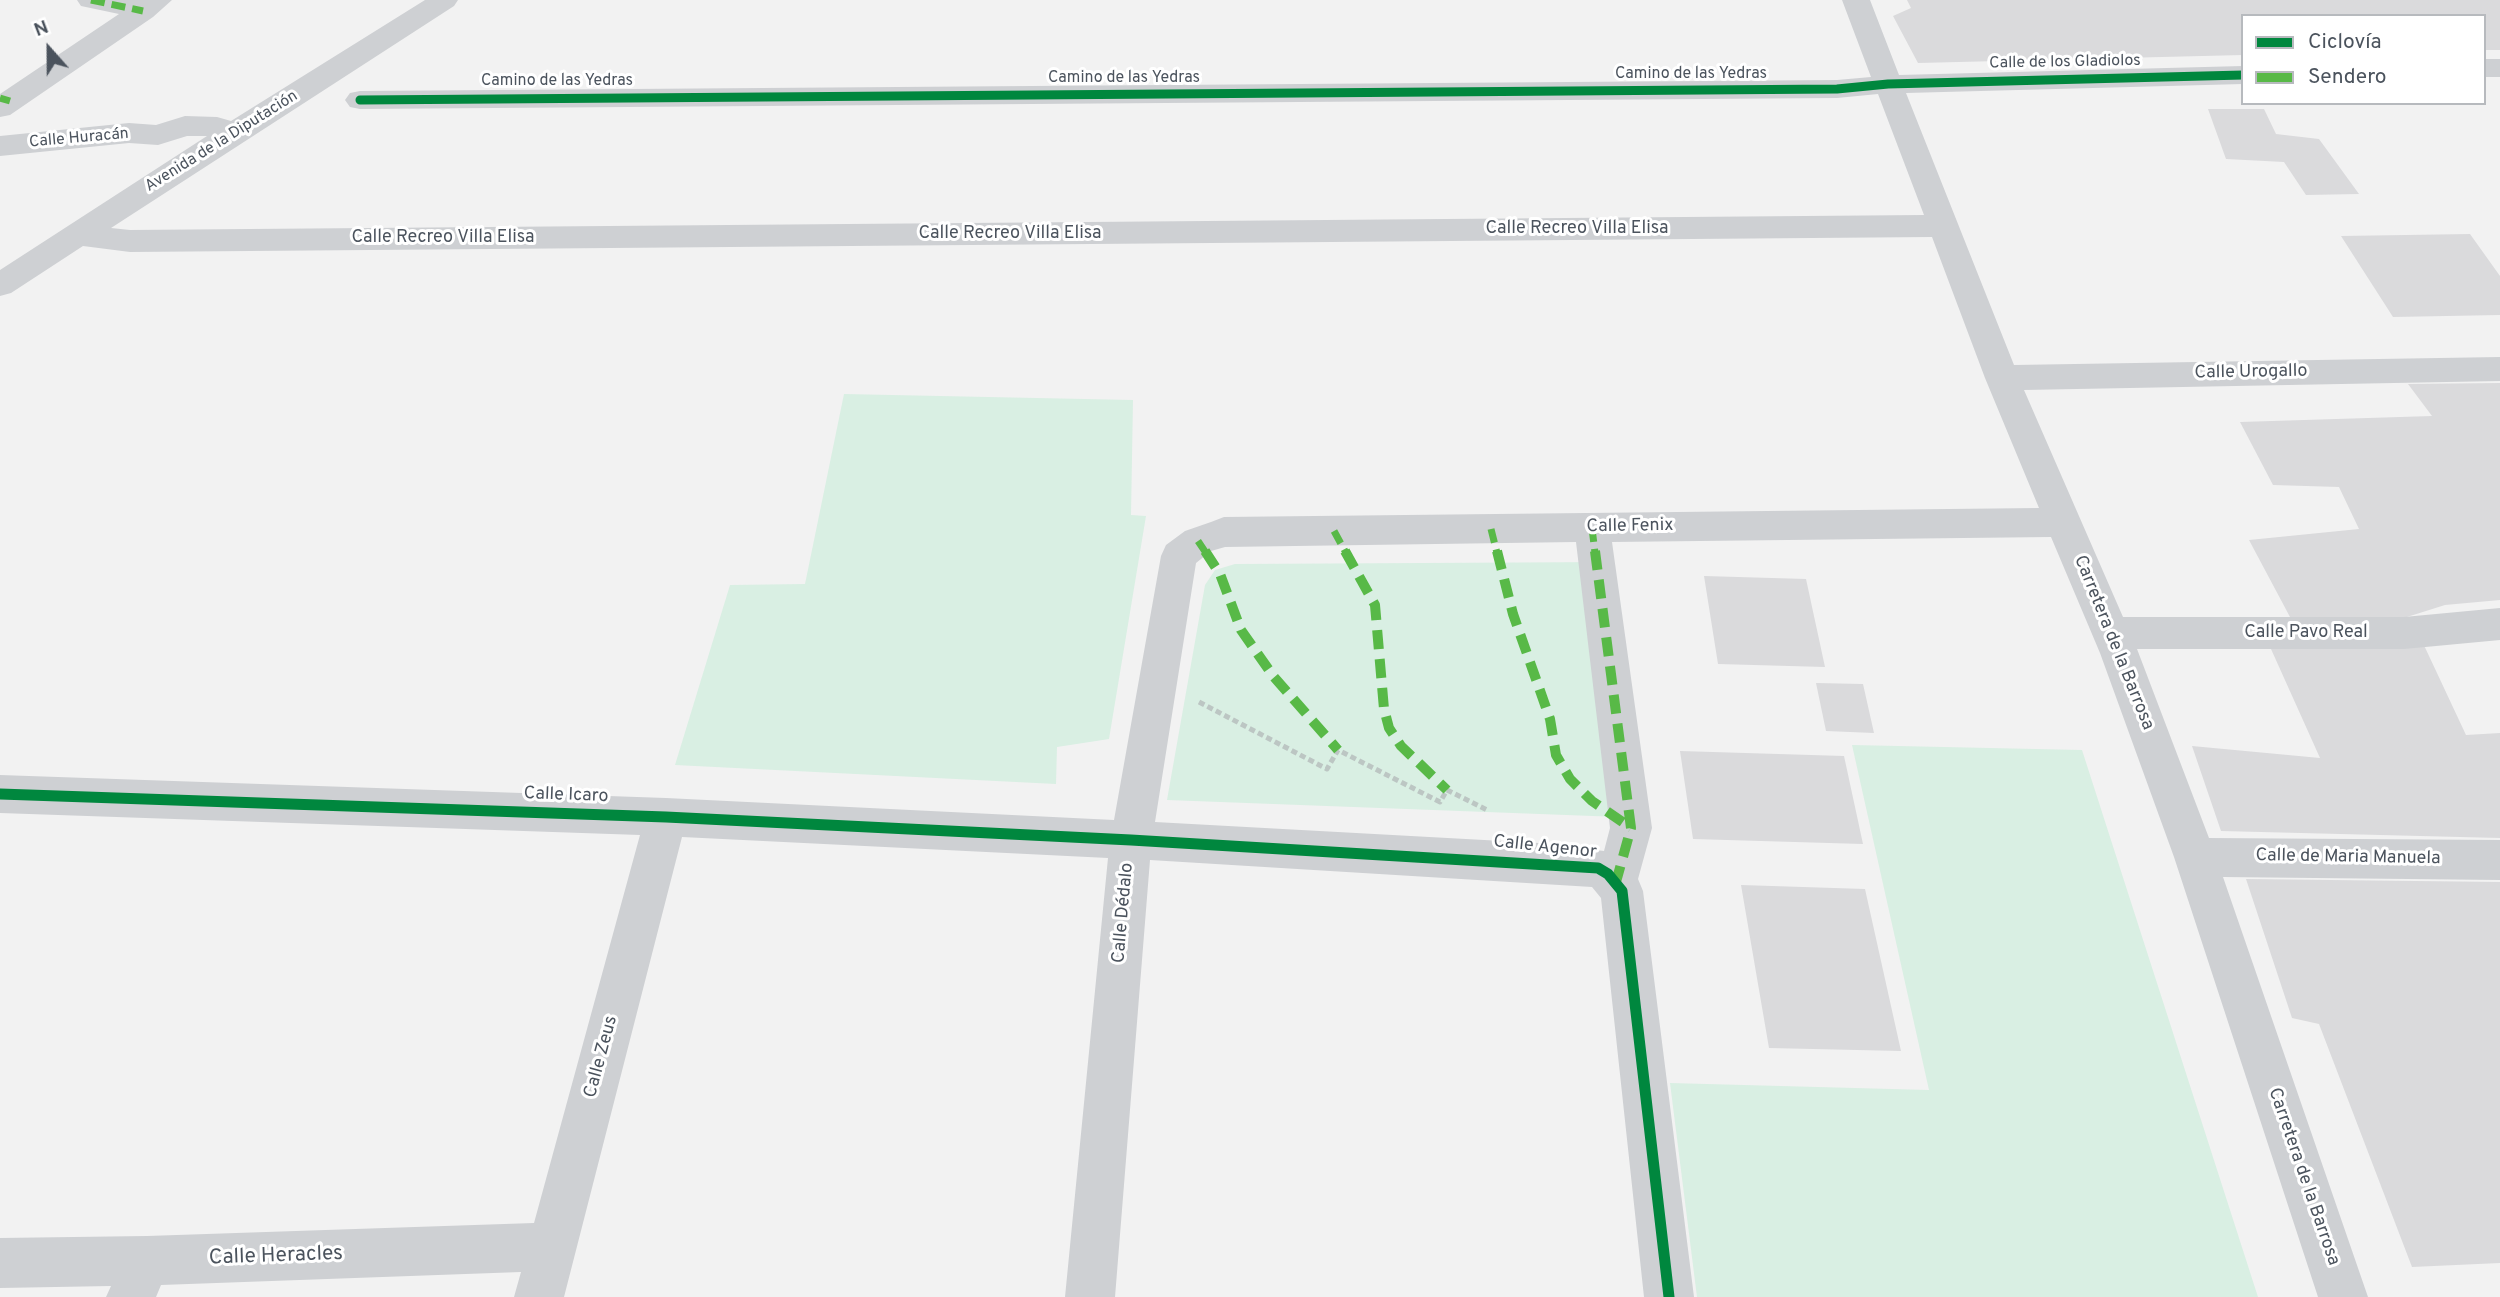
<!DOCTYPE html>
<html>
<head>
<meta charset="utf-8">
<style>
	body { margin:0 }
	#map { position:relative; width:2500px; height:1297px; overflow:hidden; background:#f2f2f2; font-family:Overpass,sans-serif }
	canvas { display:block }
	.legend { position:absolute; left:2241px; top:14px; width:245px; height:91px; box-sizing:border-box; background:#fff; border:2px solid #b7babe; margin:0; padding:9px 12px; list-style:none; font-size:21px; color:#4b535d }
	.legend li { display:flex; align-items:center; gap:14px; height:35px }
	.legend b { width:35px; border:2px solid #b7babe }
	.north { position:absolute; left:14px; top:14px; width:70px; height:70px; -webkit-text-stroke:5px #fff; paint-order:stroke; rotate:339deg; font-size:19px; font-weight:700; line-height:28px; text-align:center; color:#4b535d }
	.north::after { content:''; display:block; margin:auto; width:24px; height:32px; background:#4b535d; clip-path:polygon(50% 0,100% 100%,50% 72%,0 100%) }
</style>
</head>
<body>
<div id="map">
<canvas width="2500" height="1297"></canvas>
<ul class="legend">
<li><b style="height:9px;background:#00873e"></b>Ciclovía</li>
<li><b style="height:9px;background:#58b947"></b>Sendero</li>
</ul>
<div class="north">N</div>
</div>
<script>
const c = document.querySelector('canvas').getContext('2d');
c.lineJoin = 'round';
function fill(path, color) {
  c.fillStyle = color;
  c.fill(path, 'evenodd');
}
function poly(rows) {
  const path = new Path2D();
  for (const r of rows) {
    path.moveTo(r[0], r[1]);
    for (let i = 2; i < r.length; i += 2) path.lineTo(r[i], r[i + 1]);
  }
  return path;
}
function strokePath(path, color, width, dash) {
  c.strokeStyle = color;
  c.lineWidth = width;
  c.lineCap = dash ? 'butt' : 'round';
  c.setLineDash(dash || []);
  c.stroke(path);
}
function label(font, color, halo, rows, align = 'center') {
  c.font = font + ' Overpass,sans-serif';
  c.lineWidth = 6;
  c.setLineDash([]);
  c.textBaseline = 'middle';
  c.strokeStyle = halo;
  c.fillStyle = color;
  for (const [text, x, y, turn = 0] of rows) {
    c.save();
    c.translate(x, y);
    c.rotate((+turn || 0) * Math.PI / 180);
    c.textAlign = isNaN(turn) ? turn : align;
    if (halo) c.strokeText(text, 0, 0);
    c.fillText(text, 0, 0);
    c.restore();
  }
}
const green = poly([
	[844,394,1133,400,1131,515,1146,516,1109,739,1057,747,1056,784,675,765,730,585,805,584],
	[1609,562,1646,818,1167,800,1205,585,1215,570,1235,564],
	[1852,745,2082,750,2258,1297,1697,1297,1670,1083,1929,1090]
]);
const building = poly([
	[1907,0,2500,0,2500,50,2484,50,2484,16,2243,16,2243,55,1918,63,1893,16,1911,8],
	[2208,109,2264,109,2276,134,2319,139,2359,194,2306,195,2284,162,2226,159],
	[2470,234,2500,276,2500,315,2393,317,2341,236],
	[2500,383,2500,600,2445,605,2391,622,2290,617,2249,540,2359,529,2339,487,2273,485,2240,422,2432,416,2408,384],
	[1704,576,1806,579,1825,667,1718,664],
	[2422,641,2466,735,2500,733,2500,838,2221,831,2192,746,2320,758,2271,649],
	[1816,683,1863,684,1874,733,1826,731],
	[1680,751,1844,756,1863,844,1693,839],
	[2246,879,2500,882,2500,1263,2412,1267,2319,1024,2292,1018],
	[1741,885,1865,889,1901,1051,1769,1048]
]);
const path = poly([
	[1199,702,1327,769,1338,750,1440,802,1447,790,1489,811]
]);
const minor = poly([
	[77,0,172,0,153,17,10,115,0,117,0,94,119,14,81,6,77,0],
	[425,0,458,0,454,6,111,228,130,230,1924,215,1878,94,1837,98,360,109,350,107,345,100,350,93,360,91,1837,80,1871,77,1842,0,1870,0,1899,75,2243,66,2243,84,1906,93,2014,365,2500,357,2500,381,2024,390,2123,617,2404,617,2500,608,2500,640,2404,649,2137,649,2209,838,2500,840,2500,880,2223,877,2368,1297,2318,1297,2174,857,2100,653,2051,537,1612,542,1652,828,1638,879,1643,891,1694,1297,1644,1297,1601,898,1592,887,1150,860,1115,1297,1065,1297,1108,858,682,837,564,1297,514,1297,521,1272,161,1285,156,1297,106,1297,111,1286,0,1288,0,1238,147,1236,534,1223,640,835,0,813,0,775,666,798,1114,820,1161,556,1166,545,1185,531,1211,522,1224,517,2039,508,1985,378,1932,237,130,252,83,246,11,293,0,296,0,270,207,136,187,136,158,145,129,143,0,156,0,136,129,123,156,125,185,116,217,117,231,121,425,0],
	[1576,542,1610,828,1604,851,1539,843,1155,822,1196,563,1211,551,1225,547,1576,542],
	[2484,59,2500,59,2500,77,2484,77,2484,59]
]);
const quietFar1 = poly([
	[91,0,143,11],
	[0,98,10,101],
	[1592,528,1595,553],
	[1491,529,1497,553],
	[1334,531,1346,553],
	[1198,541,1206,553]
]);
const quiet = poly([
	[1205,551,1220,574,1241,630,1274,677,1338,750],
	[1345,551,1375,605,1384,709,1389,728,1401,746,1447,790],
	[1497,551,1513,614,1550,719,1556,755,1570,779,1592,801,1631,828],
	[1595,551,1631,828,1616,882]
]);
const cyclewayFar1 = poly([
	[360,100,1837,89,1888,84,2243,75]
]);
const cycleway = poly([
	[0,794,666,817,1131,840,1598,868,1608,874,1622,891,1669,1297]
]);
const farStreetnames = [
	["Calle de los Gladiolos",2065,63,-1],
	["Camino de las Yedras",1691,75],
	["Camino de las Yedras",1124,79],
	["Camino de las Yedras",557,82],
	["Calle Huracán",79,139,-5],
	["Avenida de la Diputación",222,142,-32]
];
const streetNames = [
	["Calle Recreo Villa Elisa",1577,229],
	["Calle Recreo Villa Elisa",1010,234],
	["Calle Recreo Villa Elisa",443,238],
	["Calle Urogallo",2251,373,-1],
	["Calle Fenix",1630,527,-1],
	["Calle Pavo Real",2306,633],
	["Carretera de la Barrosa",2113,643,68],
	["Calle Icaro",566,796,2],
	["Calle Agenor",1545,848,6],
	["Calle de Maria Manuela",2348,858,1],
	["Calle Dédalo",1124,913,-85],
	["Calle Zeus",602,1057,-75],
	["Carretera de la Barrosa",2303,1177,71]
];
const nearStreetnames = [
	["Calle Heracles",276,1257,-2]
];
fill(green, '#d9efe3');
fill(building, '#dadadc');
strokePath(path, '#bcc6c3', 5, [6, 3.5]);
fill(minor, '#ced0d3');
strokePath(quietFar1, '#58b947', 7, [14, 7]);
strokePath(quiet, '#58b947', 10, [19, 10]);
strokePath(cyclewayFar1, '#00873e', 9);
strokePath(cycleway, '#00873e', 11);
label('16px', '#4b535d', '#fff', farStreetnames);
label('18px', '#4b535d', '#fff', streetNames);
label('21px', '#4b535d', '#fff', nearStreetnames);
</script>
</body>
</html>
